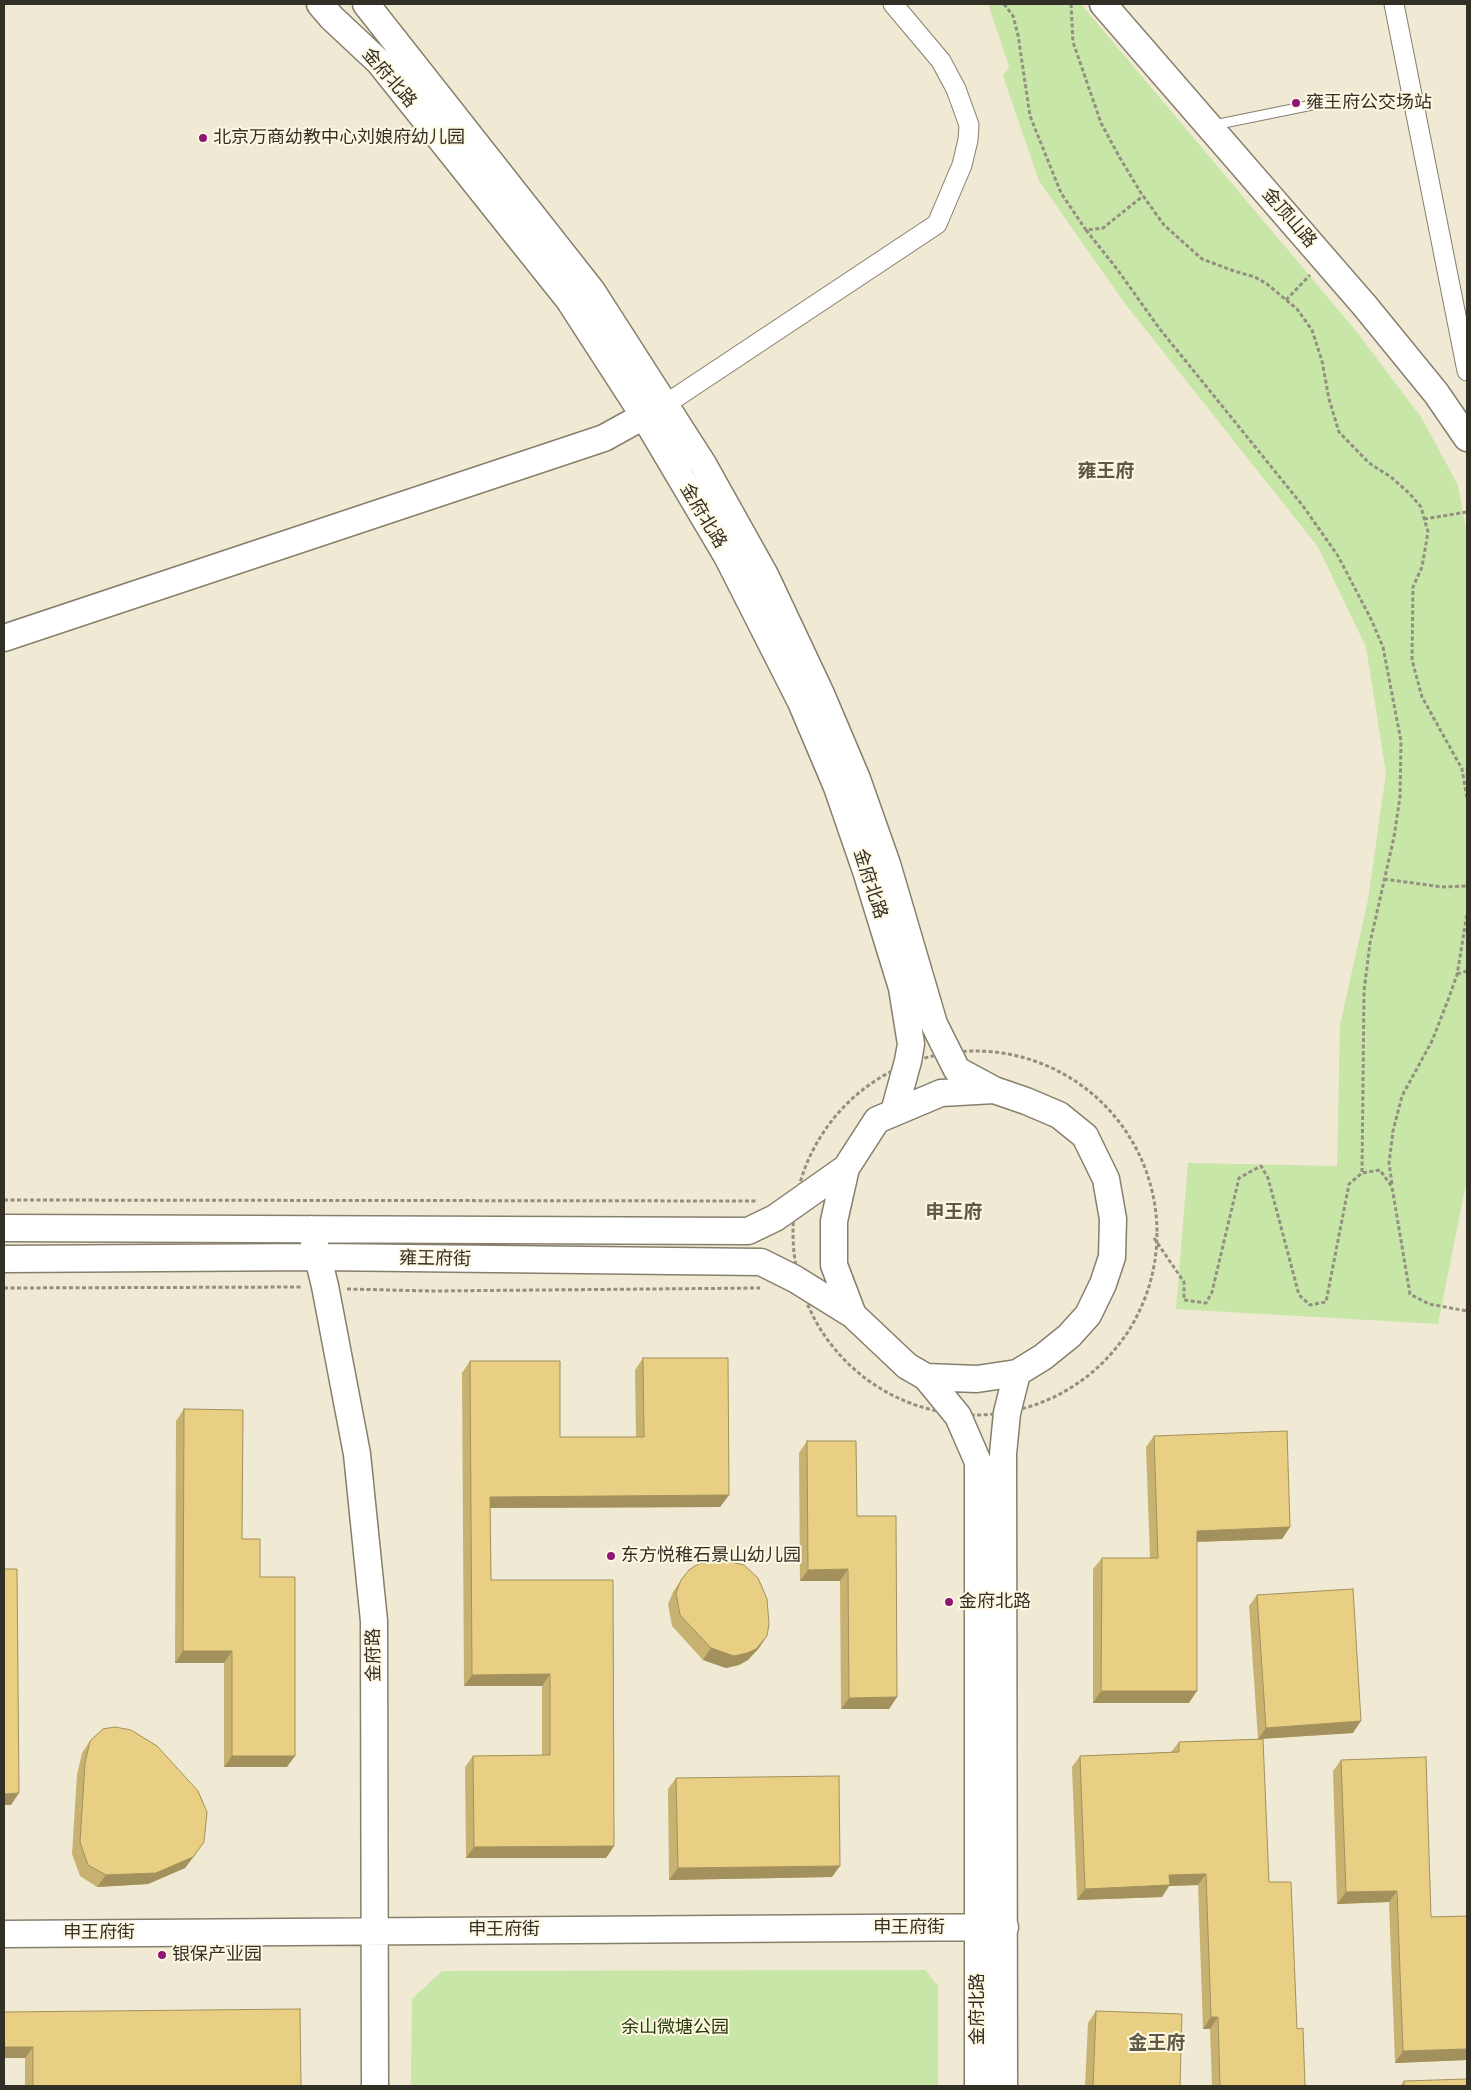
<!DOCTYPE html>
<html>
<head>
<meta charset="utf-8">
<style>
	body { margin:0 }
	#map { position:relative; width:1471px; height:2090px; overflow:hidden; background:#f0e9d4; font-family:"Open Sans",sans-serif }
	canvas { display:block }
	.frame { position:absolute; inset:0; border:5px solid #322f27; pointer-events:none }
</style>
</head>
<body>
<div id="map">
<canvas width="1471" height="2090"></canvas>
<div class="frame"></div>
</div>
<script>
const c = document.querySelector('canvas').getContext('2d');
c.lineJoin = 'round';
function fill(path, color) {
  c.fillStyle = color;
  c.fill(path, 'evenodd');
}
function poly(rows) {
  const path = new Path2D();
  for (const r of rows) {
    if (r.length === 3) {
      path.moveTo(r[0] + r[2], r[1]);
      path.arc(r[0], r[1], r[2], 0, 2 * Math.PI);
      continue;
    }
    path.moveTo(r[0], r[1]);
    for (let i = 2; i < r.length; i += 2) path.lineTo(r[i], r[i + 1]);
  }
  return path;
}
function strokePath(path, color, width, dash) {
  c.strokeStyle = color;
  c.lineWidth = width;
  c.lineCap = dash ? 'butt' : 'round';
  c.setLineDash(dash || []);
  c.stroke(path);
}
function label(font, color, halo, rows, align = 'center') {
  c.font = font + ' "Open Sans","Noto Sans SC",sans-serif';
  c.lineWidth = 4;
  c.setLineDash([]);
  c.textBaseline = 'middle';
  c.strokeStyle = halo;
  c.fillStyle = color;
  for (const [text, x, y, turn = 0] of rows) {
    c.save();
    c.translate(x, y);
    c.rotate((+turn || 0) * Math.PI / 180);
    c.textAlign = isNaN(turn) ? turn : align;
    if (halo) c.strokeText(text, 0, 0);
    c.fillText(text, 0, 0);
    c.restore();
  }
}
const green = poly([
	[988,4,1081,4,1356,331,1421,417,1458,485,1467,535,1467,1179,1438,1324,1176,1309,1188,1163,1337,1166,1340,1025,1368,900,1386,773,1366,647,1318,547,1123,301,1039,181,1003,76,1009,66],
	[925,1970,938,1986,938,2086,411,2086,412,1999,442,1971]
]);
const path = poly([
	[1004,4,1013,16,1018,35,1030,116,1061,193,1086,230,1103,228,1143,196],
	[1071,4,1073,42,1101,123,1120,158,1141,193,1164,225,1202,259,1234,271,1255,277,1267,284,1297,309,1312,330,1322,361,1329,399,1339,432,1369,463,1391,477,1410,494,1421,507,1428,532,1422,567,1413,587,1412,660,1422,697,1462,769,1467,798],
	[1086,230,1117,269,1159,328,1303,506,1338,556,1371,619,1383,647,1401,741,1400,797,1394,837,1370,943,1364,991,1362,1173],
	[1286,300,1310,275],
	[1424,519,1467,512],
	[1384,879,1442,887,1467,886],
	[1457,974,1467,971],
	[975,1233,182],
	[1392,1184,1389,1163,1393,1131,1402,1096,1432,1041,1448,1000,1457,975,1467,914],
	[4,1200,757,1201],
	[1154,1238,1184,1282,1184,1300,1206,1303,1212,1292,1239,1178,1261,1166,1268,1178,1299,1295,1310,1305,1326,1302,1349,1184,1362,1173,1380,1170,1392,1187,1410,1294,1429,1304,1467,1311],
	[4,1288,303,1287],
	[347,1289,431,1291,760,1288]
]);
const lane = poly([
	[1214,125,1327,102]
]);
const street = poly([
	[1394,4,1467,371],
	[666,404,937,224,962,165,968,140,969,125,956,89,941,61,893,4]
]);
const secondary = poly([
	[320,4,332,18,379,62,569,300,644,416,727,556,801,702,837,787,866,871,902,988,911,1044,908,1061,894,1112],
	[366,4,592,291,703,464,765,575,821,694,857,779,887,864,934,1024,957,1070,994,1090],
	[1103,4,1365,306,1436,393,1467,438],
	[4,638,604,438,660,407],
	[994,1090,1026,1101,1059,1115,1085,1136,1106,1179,1113,1219,1112,1257,1103,1284,1088,1315,1069,1336,1043,1357,1017,1373,977,1379,926,1377,907,1366,853,1315,834,1265,834,1221,846,1168,877,1120,941,1093,994,1090],
	[4,1228,748,1231,775,1218,846,1168],
	[311,1229,325,1286,357,1454,374,1621,375,2086],
	[4,1259,318,1257,761,1262,795,1279,853,1315],
	[926,1377,958,1416,978,1462,978,2086],
	[4,1934,1005,1927],
	[1004,2086,1003,1454,1007,1413,1017,1373]
]);
const wall = poly([
	[643,1358,729,1495,720,1507,490,1508,491,1580,613,1580,614,1846,606,1858,466,1858,465,1767,473,1756,542,1755,542,1686,464,1686,462,1373,470,1361,560,1437,636,1437,635,1370],
	[184,1409,260,1577,287,1767,224,1767,224,1663,175,1663,176,1421],
	[1154,1436,1290,1527,1282,1539,1197,1542,1189,1703,1093,1703,1093,1569,1102,1558,1150,1558,1146,1447],
	[807,1441,857,1516,897,1697,889,1709,841,1709,840,1581,800,1581,799,1453],
	[681,1580,759,1648,748,1660,739,1665,726,1668,703,1660,672,1626,668,1604,673,1592],
	[1257,1595,1353,1733,1261,1739,1269,1882,1297,2029,1305,2086,1212,2086,1210,2029,1203,2029,1198,1885,1169,1886,1162,1897,1077,1900,1072,1767,1080,1756,1171,1752,1179,1742,1258,1739,1249,1606],
	[90,1741,196,1854,185,1868,148,1884,97,1887,80,1876,72,1854,77,1775,82,1753],
	[1341,1760,1431,1917,1467,1916,1467,2060,1395,2063,1389,1902,1337,1904,1333,1771],
	[676,1778,832,1877,669,1880,668,1789],
	[1096,2011,1180,2086,1085,2086,1088,2023],
	[4,2012,301,2086,25,2086,25,2058,4,2058],
	[1404,2081,1467,2086,1400,2086]
]);
const shadedWall = poly([
	[729,1495,720,1507,482,1508,490,1497],
	[1290,1527,1282,1539,1189,1542,1197,1531],
	[848,1569,840,1581,800,1581,808,1570],
	[767,1636,759,1648,748,1660,739,1665,726,1668,703,1660,711,1648],
	[183,1651,232,1651,224,1663,175,1663],
	[550,1674,542,1686,464,1686,472,1675],
	[1101,1691,1197,1691,1189,1703,1093,1703],
	[897,1697,889,1709,841,1709,849,1698],
	[1361,1721,1353,1733,1258,1739,1266,1728],
	[232,1756,295,1756,287,1767,224,1767],
	[19,1793,11,1805,4,1805,4,1794],
	[204,1842,185,1868,148,1884,97,1887,106,1875],
	[614,1846,606,1858,466,1858,474,1847],
	[840,1866,832,1877,669,1880,678,1868],
	[1206,1874,1198,1885,1169,1886,1162,1897,1077,1900,1085,1889,1169,1875],
	[1397,1891,1389,1902,1337,1904,1346,1892],
	[1211,2017,1218,2017,1210,2029,1203,2029],
	[4,2047,33,2047,25,2058,4,2058],
	[1467,2049,1467,2060,1395,2063,1403,2051]
]);
const building = poly([
	[643,1358,728,1358,729,1495,490,1497,491,1580,613,1580,614,1846,474,1847,473,1756,550,1755,550,1674,472,1675,470,1361,560,1361,560,1437,644,1437,643,1358],
	[184,1409,243,1410,242,1539,260,1539,260,1577,295,1577,295,1756,232,1756,232,1651,183,1651,184,1409],
	[1287,1431,1290,1527,1197,1531,1197,1691,1101,1691,1102,1558,1158,1558,1154,1436,1287,1431],
	[807,1441,856,1441,857,1516,896,1516,897,1697,849,1698,848,1569,808,1570,807,1441],
	[723,1560,744,1565,758,1578,767,1599,769,1624,767,1636,756,1649,747,1653,734,1656,711,1648,680,1615,676,1593,681,1580,689,1570,698,1564,723,1560],
	[4,1569,17,1569,19,1793,4,1794,4,1569],
	[1353,1589,1361,1721,1266,1728,1257,1595,1353,1589],
	[115,1727,131,1730,157,1746,198,1791,207,1812,204,1842,193,1857,156,1873,106,1875,88,1865,80,1842,85,1763,90,1741,103,1729,115,1727],
	[1263,1739,1269,1882,1291,1882,1297,2029,1303,2028,1305,2086,1220,2086,1218,2017,1211,2017,1206,1874,1169,1875,1170,1885,1085,1889,1080,1756,1179,1752,1179,1742,1263,1739],
	[1426,1757,1431,1917,1467,1916,1467,2049,1403,2051,1397,1891,1346,1892,1341,1760,1426,1757],
	[839,1776,840,1866,678,1868,676,1778,839,1776],
	[300,2009,301,2086,33,2086,33,2047,4,2047,4,2012,300,2009],
	[1096,2011,1182,2014,1180,2086,1093,2086,1096,2011],
	[1467,2079,1467,2086,1404,2086,1404,2081,1467,2079]
]);
const markers = [
	[1296,103,5,"#901673"],
	[203,138,5,"#901673"],
	[611,1556,5,"#901673"],
	[949,1602,5,"#901673"],
	[162,1955,5,"#901673"]
];
const streetNames = [
	["金府北路",389,78,49],
	["金顶山路",1289,218,49],
	["金府北路",703,516,59],
	["金府北路",870,884,72],
	["雍王府街",435,1259,1],
	["金府路",374,1655,-91],
	["申王府街",909,1928],
	["申王府街",504,1930],
	["申王府街",99,1933],
	["金府北路",978,2009,-90]
];
const poiNames = [
	["雍王府公交场站",1306,103],
	["北京万商幼教中心刘娘府幼儿园",213,138],
	["东方悦稚石景山幼儿园",621,1556],
	["金府北路",959,1602],
	["银保产业园",172,1955]
];
const parkNames = [
	["余山微塘公园",675,2028]
];
const neighbourhoodNames = [
	["雍王府",1106,472],
	["申王府",954,1213],
	["金王府",1157,2044]
];
fill(green, '#c7e6a7');
strokePath(lane, '#867f6c', 11);
strokePath(street, '#867f6c', 21);
strokePath(secondary, '#867f6c', 29);
strokePath(path, '#948f80', 3, [4, 2.5]);
strokePath(lane, '#fff', 9);
strokePath(street, '#fff', 19);
strokePath(secondary, '#fff', 26);
fill(wall, '#c8b271');
fill(shadedWall, '#a2915c');
fill(building, '#e8cf83');
strokePath(building, '#a2915c', 1);
for (const [x, y, r, color] of markers) {
  const dot = new Path2D();
  dot.arc(x, y, r, 0, 2 * Math.PI);
  c.fillStyle = color;
  c.fill(dot);
  strokePath(dot, '#fef7e1', 2);
}
label('18px', '#322f27', '#fef7e1', streetNames);
label('18px', '#322f27', '#fef7e1', poiNames, 'left');
label('18px', '#263a07', '#fef7e1', parkNames);
label('bold 19px', '#5e5846', '#fef7e1', neighbourhoodNames);
</script>
</body>
</html>
